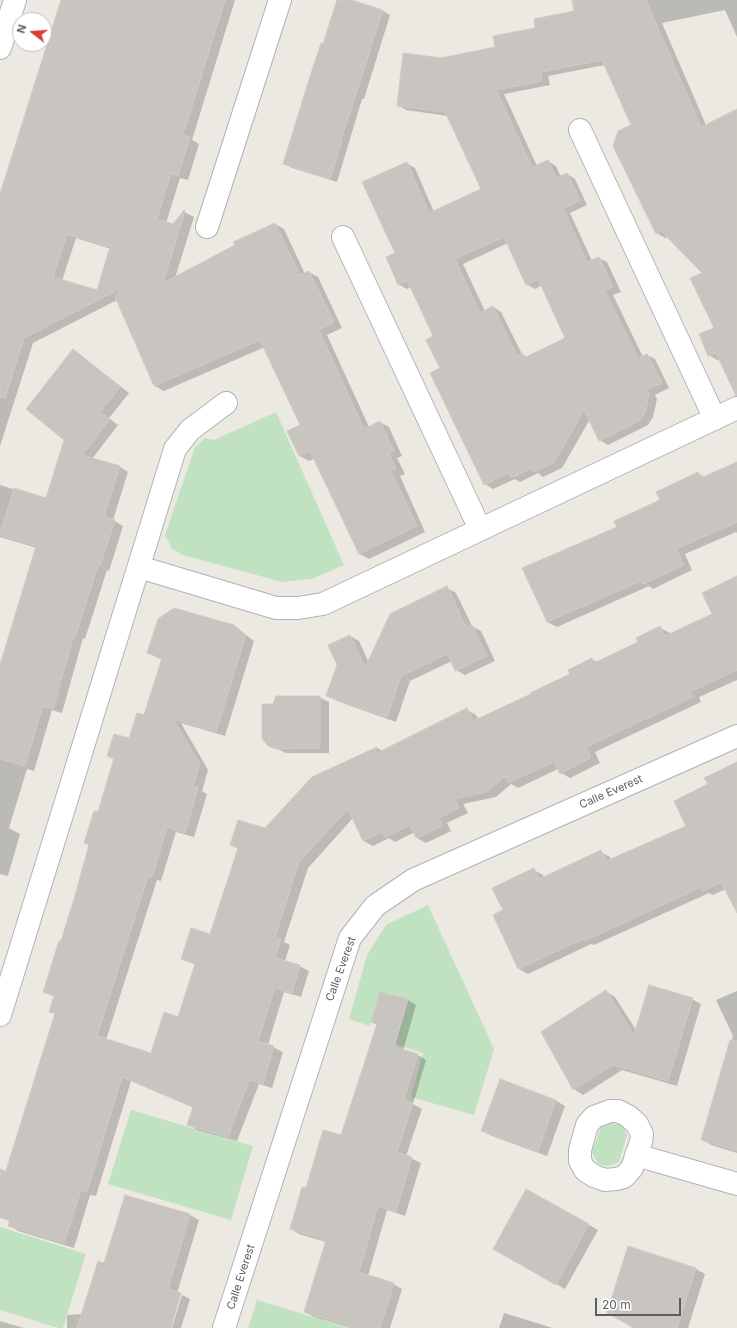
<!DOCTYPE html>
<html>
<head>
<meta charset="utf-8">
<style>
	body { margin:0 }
	#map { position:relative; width:737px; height:1328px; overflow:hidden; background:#ece9e2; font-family:Inter,sans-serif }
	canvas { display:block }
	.north { position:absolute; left:12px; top:12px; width:40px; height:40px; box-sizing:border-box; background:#fff; border:1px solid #bdbfc0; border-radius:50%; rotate:287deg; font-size:11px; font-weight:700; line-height:16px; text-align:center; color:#5a5e62 }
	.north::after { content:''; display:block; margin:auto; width:14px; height:18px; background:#dd3c37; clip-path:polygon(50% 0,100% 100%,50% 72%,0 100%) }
	.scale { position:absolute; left:595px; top:1298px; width:86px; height:18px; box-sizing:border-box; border:2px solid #5a5e62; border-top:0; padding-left:5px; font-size:12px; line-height:14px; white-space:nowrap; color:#5a5e62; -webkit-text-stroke:3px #fff; paint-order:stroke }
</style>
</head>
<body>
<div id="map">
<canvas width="737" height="1328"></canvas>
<div class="north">N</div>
<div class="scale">20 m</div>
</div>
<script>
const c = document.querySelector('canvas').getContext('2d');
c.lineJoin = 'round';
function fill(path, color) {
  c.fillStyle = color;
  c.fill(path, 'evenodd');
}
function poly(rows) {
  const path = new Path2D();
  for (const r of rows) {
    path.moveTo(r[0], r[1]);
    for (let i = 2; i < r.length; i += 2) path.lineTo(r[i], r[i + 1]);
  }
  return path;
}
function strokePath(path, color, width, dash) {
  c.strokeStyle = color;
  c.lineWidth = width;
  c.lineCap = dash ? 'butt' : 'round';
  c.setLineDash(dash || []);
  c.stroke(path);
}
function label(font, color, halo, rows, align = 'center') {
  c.font = font + ' Inter,sans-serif';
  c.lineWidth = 3.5;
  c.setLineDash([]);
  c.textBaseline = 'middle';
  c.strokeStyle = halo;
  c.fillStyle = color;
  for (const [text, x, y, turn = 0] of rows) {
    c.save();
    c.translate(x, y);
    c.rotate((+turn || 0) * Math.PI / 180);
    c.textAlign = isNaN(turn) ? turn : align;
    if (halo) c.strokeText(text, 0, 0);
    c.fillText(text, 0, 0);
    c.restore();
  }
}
const green = poly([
	[276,412,344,565,312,579,282,582,183,555,172,549,165,535,195,447,205,438,214,440],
	[428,905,494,1049,474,1115,411,1097,423,1053,395,1044,408,999,380,992,370,1026,349,1019,367,955,386,925],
	[131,1110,253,1146,231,1220,108,1184],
	[611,1123,623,1126,627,1135,619,1162,608,1166,598,1164,592,1152,601,1127],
	[0,1227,86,1254,63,1328,58,1328,0,1310],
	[257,1300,349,1328,248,1328]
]);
const shadow = poly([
	[61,0,235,0,192,140,199,144,188,180,180,178,166,223,173,225,184,212,194,217,175,278,275,224,284,229,305,274,309,272,318,277,342,328,327,335,369,427,380,422,389,427,402,456,397,458,405,474,400,476,425,532,369,559,360,554,315,458,309,461,300,456,301,426,265,347,164,391,155,386,117,300,33,343,0,446,0,197],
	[76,238,111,249,97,292,62,281],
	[338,0,348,0,383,11,390,15,364,99,362,99,337,182,292,168,284,163],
	[574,0,737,0,737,37,725,10,662,23,706,125,737,111,737,378,720,359,717,360,709,355,715,328,703,273,668,237,665,238,657,233,632,126,605,65,548,76,550,85,504,94,537,166,548,161,556,166,561,177,567,174,575,179,587,205,570,213,592,261,599,258,607,262,621,292,613,295,643,357,647,355,655,359,669,388,655,395,657,399,653,417,648,425,608,445,600,440,590,419,562,468,543,477,538,473,520,482,515,479,493,489,485,484,441,368,434,337,411,287,407,289,398,284,396,254,406,163,415,168,434,212,482,190,448,116,406,110,398,105,441,59,496,48,576,11],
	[508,243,526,284,535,289,542,285,567,339,528,358,522,354,501,312,493,307,485,311,463,264],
	[74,351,82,356,129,393,109,418,118,425,92,459,120,467,128,472,113,520,123,526,109,571,107,570,85,639,83,638,62,713,52,710,34,771,27,769,9,828,20,834,8,876,0,874,0,670,37,548,0,537,0,485,46,499,65,439],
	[737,463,737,533,736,532,685,554,692,570,653,589,649,586,557,627,547,622,618,527,661,500,698,473,705,478],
	[737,577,737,680,699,697,701,702,595,752,600,763,570,778,561,773,558,769,518,788,511,784,496,797,463,804,468,813,447,823,451,831,426,843,417,838,415,832,395,842,389,838,373,846,364,841,353,818,308,868,284,942,290,945,285,961,299,966,309,971,301,997,284,992,268,1045,283,1052,272,1088,259,1084,237,1141,197,1130,188,1124,194,1108,131,1081,96,1196,90,1195,74,1248,18,1231,9,1225,10,1221,0,1218,0,1170,6,1172,56,1014,51,1011,55,997,44,992,62,943,75,900,98,813,115,760,108,756,130,739,145,716,162,660,148,653,234,626,254,641,225,736,181,723,208,770,202,791,207,794,194,837,176,832,161,881,157,880,106,1040,152,1054,179,1018,196,965,182,959,211,935,239,849,232,845,266,829,313,778,377,748,383,751,467,710,476,715,479,720,571,674,592,659,597,662,640,642,660,628,670,633,670,635,714,614],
	[447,588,456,593,472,626,481,631,495,661,465,675,456,670,452,661,410,681,396,722,337,701,328,696,350,636,359,641,369,663],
	[319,697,329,702,329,753,286,753,268,745,274,705],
	[737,763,737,898,726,889,713,895,709,893,594,945,591,944,528,974,519,969,494,915,504,911,534,870,543,875,544,878,601,852,610,857,611,860,688,826,709,785],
	[606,991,615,997,636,1030,692,999,701,1004,677,1086,622,1070,583,1095,574,1089],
	[737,991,737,1153,711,1145,702,1139,733,1036,716,1000],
	[408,1000,416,1005,403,1051,418,1055,426,1060,413,1104,422,1109,406,1156,421,1163,405,1216,387,1210,368,1276,393,1284,402,1289,390,1328,351,1328,314,1317,305,1312,326,1242,299,1234,291,1229,306,1189,342,1137,377,1025,372,1022],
	[555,1100,565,1106,547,1156,492,1136,482,1131],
	[527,1190,598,1230,565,1289,494,1249],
	[190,1215,199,1220,177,1293,182,1295,180,1295,169,1328,67,1328,67,1315,82,1314,105,1265],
	[696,1269,705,1274,688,1328,636,1328],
	[182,1295,190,1299,181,1328,172,1328],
	[504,1313,553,1328,499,1328],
	[0,1321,24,1328,0,1328]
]);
const building = poly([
	[61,0,225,0,183,135,190,137,178,176,171,173,157,219,173,224,184,210,185,211,163,283,235,245,233,242,275,223,300,275,309,271,334,322,319,330,364,429,380,421,394,451,389,453,396,469,391,471,417,526,359,554,310,451,299,456,287,431,300,425,260,340,154,386,115,297,122,288,24,338,5,398,0,397,0,194,61,0],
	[67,234,110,247,97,290,53,277,67,234],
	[337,0,351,0,383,10,341,140,342,141,330,179,283,164,307,86,321,43,323,44,337,0],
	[572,0,646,0,701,127,737,109,737,396,736,396,716,353,708,356,699,334,714,328,690,278,702,273,661,231,656,234,613,146,618,131,631,125,602,60,541,72,542,81,496,90,532,167,548,160,556,178,567,173,580,200,563,209,587,262,599,257,613,287,605,291,638,358,647,354,662,383,647,390,649,393,645,413,639,421,599,441,584,410,554,463,534,472,532,468,511,478,509,473,484,485,430,373,440,368,426,340,433,336,407,280,398,285,386,257,395,253,362,182,407,162,429,213,481,189,445,112,397,106,403,53,441,58,495,47,493,36,535,28,534,19,574,11,572,0],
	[504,237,526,285,538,279,565,338,524,358,522,353,517,356,493,306,480,313,455,259,504,237],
	[73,349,120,387,100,412,110,419,82,455,120,466,104,516,115,520,100,566,98,565,76,635,74,634,53,709,43,706,25,766,0,759,0,665,36,546,0,535,0,534,14,488,46,498,64,440,26,409,73,349],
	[737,462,737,522,676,549,684,565,643,584,641,581,547,622,522,568,617,527,614,521,660,500,656,492,698,472,701,478,737,462],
	[737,576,737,670,690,692,693,697,586,747,591,758,560,774,554,762,508,783,505,776,486,792,455,799,459,808,439,818,443,826,416,838,410,825,385,837,382,832,363,841,348,809,299,862,275,937,281,939,275,958,300,965,292,993,275,988,258,1041,274,1046,263,1084,249,1080,228,1137,187,1125,193,1107,122,1077,87,1192,81,1190,64,1243,8,1226,10,1220,0,1217,0,1169,6,1171,55,1013,49,1012,54,996,43,992,59,941,61,941,74,899,89,845,84,843,94,811,98,812,114,758,107,756,114,734,129,738,137,713,144,715,162,658,147,653,158,619,174,608,234,625,246,635,216,732,173,719,200,764,193,786,198,788,185,833,167,827,152,877,148,876,97,1036,151,1053,164,1012,178,1017,195,964,181,959,191,928,210,934,238,848,230,845,238,820,265,828,312,777,377,747,375,754,467,708,473,721,531,694,530,693,570,674,568,670,592,658,594,663,638,642,636,638,660,626,665,636,712,614,702,593,737,576],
	[447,586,466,627,472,625,487,656,455,671,448,654,401,676,387,717,326,696,337,665,328,645,350,635,365,668,390,614,447,586],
	[276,696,320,696,320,748,276,749,268,746,262,738,262,704,273,704,276,696],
	[737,762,737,913,721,882,703,891,702,887,584,941,583,939,518,969,493,915,503,910,492,888,534,868,539,879,601,850,606,861,686,826,674,801,708,784,704,778,737,762],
	[649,985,693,998,668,1081,613,1065,573,1090,541,1032,606,990,634,1035,649,985],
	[380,992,408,999,394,1047,418,1054,404,1100,413,1103,397,1152,412,1157,396,1212,378,1206,359,1272,394,1283,380,1328,356,1328,304,1312,326,1240,290,1229,302,1187,306,1188,323,1130,341,1135,377,1024,371,1022,380,992],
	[730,1040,737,1041,737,1151,701,1140,730,1040],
	[500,1079,556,1100,538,1151,481,1131,500,1079],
	[526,1189,589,1224,556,1285,493,1249,526,1189],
	[125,1195,190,1214,168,1289,181,1293,171,1328,77,1328,98,1261,104,1263,125,1195],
	[628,1246,696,1268,677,1328,634,1328,607,1313,628,1246]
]);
const street = poly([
	[0,48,15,0],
	[580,130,715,419],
	[207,227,280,0],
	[343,237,480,529],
	[139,567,276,608,298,608,323,604,737,408],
	[0,1015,175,449,190,430,226,403],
	[610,1111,618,1111,628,1116,637,1124,642,1134,641,1142,632,1168,624,1177,616,1179,605,1180,594,1176,585,1170,580,1161,580,1150,587,1125,594,1117,610,1111],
	[636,1155,737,1184],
	[224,1328,350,938,375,906,413,880,737,736]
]);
const streetNames = [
	["Calle Everest",611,792,-24],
	["Calle Everest",341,969,-70],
	["Calle Everest",241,1277,-72]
];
fill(green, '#c1e2c0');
fill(shadow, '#0003');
fill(building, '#c8c4bf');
strokePath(building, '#d0cbc1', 1);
strokePath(street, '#afb3b6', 24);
strokePath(street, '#fff', 22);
label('11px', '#5a5e62', '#fff', streetNames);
</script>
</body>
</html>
